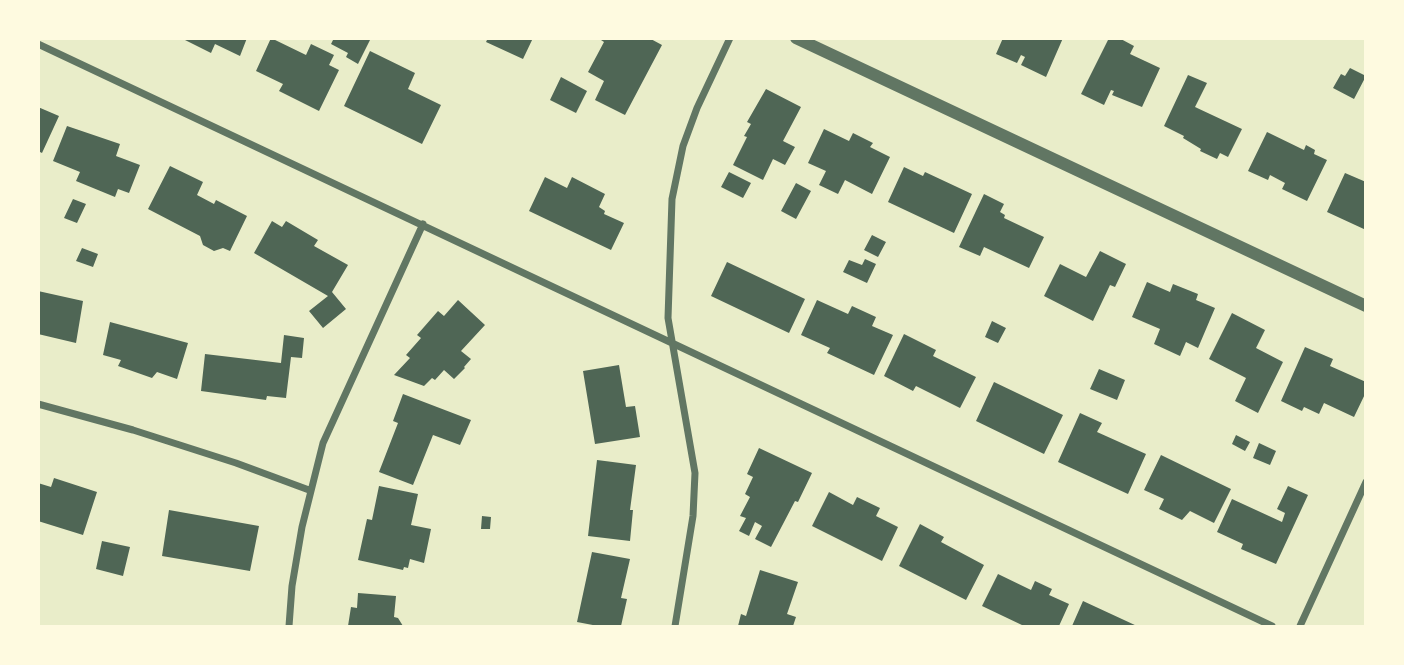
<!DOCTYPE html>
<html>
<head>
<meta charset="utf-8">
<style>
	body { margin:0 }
	#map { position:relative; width:1404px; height:665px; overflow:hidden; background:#e9edc9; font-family:Poppins,sans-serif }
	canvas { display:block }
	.frame { position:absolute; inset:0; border:40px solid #fefae0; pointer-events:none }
</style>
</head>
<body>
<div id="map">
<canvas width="1404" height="665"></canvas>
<div class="frame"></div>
</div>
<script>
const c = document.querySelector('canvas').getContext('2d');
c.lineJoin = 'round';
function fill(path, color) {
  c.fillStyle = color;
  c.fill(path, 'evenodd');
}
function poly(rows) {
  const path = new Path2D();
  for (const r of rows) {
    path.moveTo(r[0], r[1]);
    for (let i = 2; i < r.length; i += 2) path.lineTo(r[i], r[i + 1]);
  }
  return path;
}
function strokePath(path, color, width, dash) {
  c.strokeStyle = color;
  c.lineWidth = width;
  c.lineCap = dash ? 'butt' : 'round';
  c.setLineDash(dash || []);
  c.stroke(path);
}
const building = poly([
	[181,38,247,38,240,56,215,44,211,53],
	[271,38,306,55,311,44,334,55,329,65,339,70,319,111,279,91,283,84,256,71],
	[334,38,371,38,358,64,346,57,348,53,331,44],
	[488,38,533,38,523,59,486,42],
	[598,38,649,38,662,45,625,115,595,100,604,81,588,72,604,42],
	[1003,38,1063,38,1046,77,1021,65,1025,57,1021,55,1017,63,996,54],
	[1109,38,1119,38,1134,46,1130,54,1160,68,1142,107,1112,95,1114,91,1111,90,1104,105,1081,94],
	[370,51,415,73,408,89,441,105,422,144,344,106],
	[1350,68,1366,76,1354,99,1333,88,1341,74,1345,76],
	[1188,75,1207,83,1195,107,1242,129,1228,157,1220,153,1217,159,1200,151,1201,149,1183,138,1184,136,1164,126],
	[561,77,587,91,576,113,550,100],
	[766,89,801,107,783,141,795,147,785,165,773,159,763,180,733,165,747,137,744,136,751,124,747,122],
	[38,107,59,116,42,153,38,151],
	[67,126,120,144,116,156,140,165,129,193,118,189,115,197,76,181,80,172,53,161],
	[824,129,849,141,853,133,873,143,870,147,890,157,872,194,845,180,838,194,819,185,826,171,808,163],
	[1267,132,1304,150,1306,145,1315,150,1314,154,1327,160,1307,201,1282,189,1285,183,1270,175,1268,180,1248,171],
	[170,166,203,182,197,195,214,204,216,200,247,216,230,251,223,248,214,251,203,245,200,236,148,209],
	[904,167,923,176,925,172,972,194,954,233,888,202],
	[729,172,751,183,743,198,721,187],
	[1345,173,1366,182,1366,230,1327,212],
	[545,177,567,188,572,177,605,194,599,207,605,211,604,214,624,223,611,250,529,211],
	[796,183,811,191,796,219,781,211],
	[984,194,1004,204,1000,212,1005,215,1004,218,1044,237,1029,268,984,247,980,256,959,247],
	[73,199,86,204,77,223,64,218],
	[272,221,282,227,286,221,318,240,314,246,348,265,332,292,346,309,323,328,309,311,328,296,254,253],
	[872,235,886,242,878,257,864,250],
	[82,248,98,254,93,267,76,261],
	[1100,251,1126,264,1115,287,1110,285,1093,321,1044,296,1060,264,1086,277],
	[865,259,876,264,867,283,843,272,849,260,862,265],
	[727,262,805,299,789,333,711,296],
	[1147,282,1170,292,1173,284,1198,294,1196,300,1215,308,1198,348,1186,342,1180,356,1154,344,1160,329,1132,317],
	[38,291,83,301,76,343,38,334],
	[458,300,485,325,461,351,471,359,464,367,465,368,454,379,444,370,435,380,432,378,424,386,394,375,410,358,406,355,421,338,417,335,438,311,444,316],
	[817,300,848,314,852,306,876,317,872,326,893,335,874,375,827,353,830,348,801,335],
	[1232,313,1265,330,1256,348,1283,362,1258,413,1235,401,1246,378,1209,359],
	[992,321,1006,328,998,343,985,337],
	[110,322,188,343,177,379,157,372,152,378,118,366,121,360,103,355],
	[904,334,936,350,933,356,976,377,960,408,916,386,913,391,884,376],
	[284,335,304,338,302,358,291,357,286,398,267,396,266,400,201,391,205,354,281,363],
	[1305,347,1333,359,1330,366,1366,382,1366,392,1354,417,1324,403,1319,414,1304,407,1302,411,1281,401],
	[619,365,626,407,635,406,640,437,595,444,583,371],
	[1099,369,1125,380,1117,400,1090,389],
	[994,382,1063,415,1044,454,976,421],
	[403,394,471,420,460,445,433,435,413,485,379,472,398,423,393,421],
	[1080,413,1102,423,1097,432,1146,454,1128,494,1058,462],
	[1236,435,1250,442,1245,451,1232,444],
	[1259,443,1276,451,1270,465,1253,458],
	[759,448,812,473,798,502,795,501,771,547,755,539,762,526,755,522,749,536,739,531,746,518,740,516,750,497,745,494,753,477,747,474],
	[1161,455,1231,489,1214,523,1190,511,1182,520,1159,509,1164,499,1144,490],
	[597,460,636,465,630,510,633,510,630,541,588,536],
	[54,478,97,492,83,535,38,521,38,483,51,487],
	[379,486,418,494,411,525,431,529,424,563,410,559,408,568,404,567,403,570,358,560,367,519,372,520],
	[1288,486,1308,495,1276,564,1241,549,1243,544,1217,532,1232,499,1282,522,1285,513,1277,509],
	[829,492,853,505,857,497,880,508,876,516,898,527,882,561,812,526],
	[169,510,259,526,250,571,162,556],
	[482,516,491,517,490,529,481,529],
	[920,524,944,537,941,542,984,565,966,600,899,566],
	[102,541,130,547,123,576,96,569],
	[592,552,630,559,621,598,627,599,621,626,598,626,577,622],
	[760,570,798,582,787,614,796,617,793,626,738,626,741,614,746,616],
	[998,574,1031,590,1035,581,1052,589,1049,595,1069,604,1059,626,1024,626,982,606],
	[358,593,396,596,394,617,398,618,403,626,348,626,351,607,357,608],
	[1083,601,1137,626,1072,626]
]);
const minor = poly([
	[38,44,1272,626],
	[38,404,133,430,236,463,309,490],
	[289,626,292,586,302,527,323,443,423,224],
	[675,626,693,516,695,473,668,318,672,199,683,146,697,108,730,38],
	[1300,626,1366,482]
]);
const tertiary = poly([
	[796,38,1366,306]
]);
fill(building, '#4f6655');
strokePath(minor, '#617663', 7);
strokePath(tertiary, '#617663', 12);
</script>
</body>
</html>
